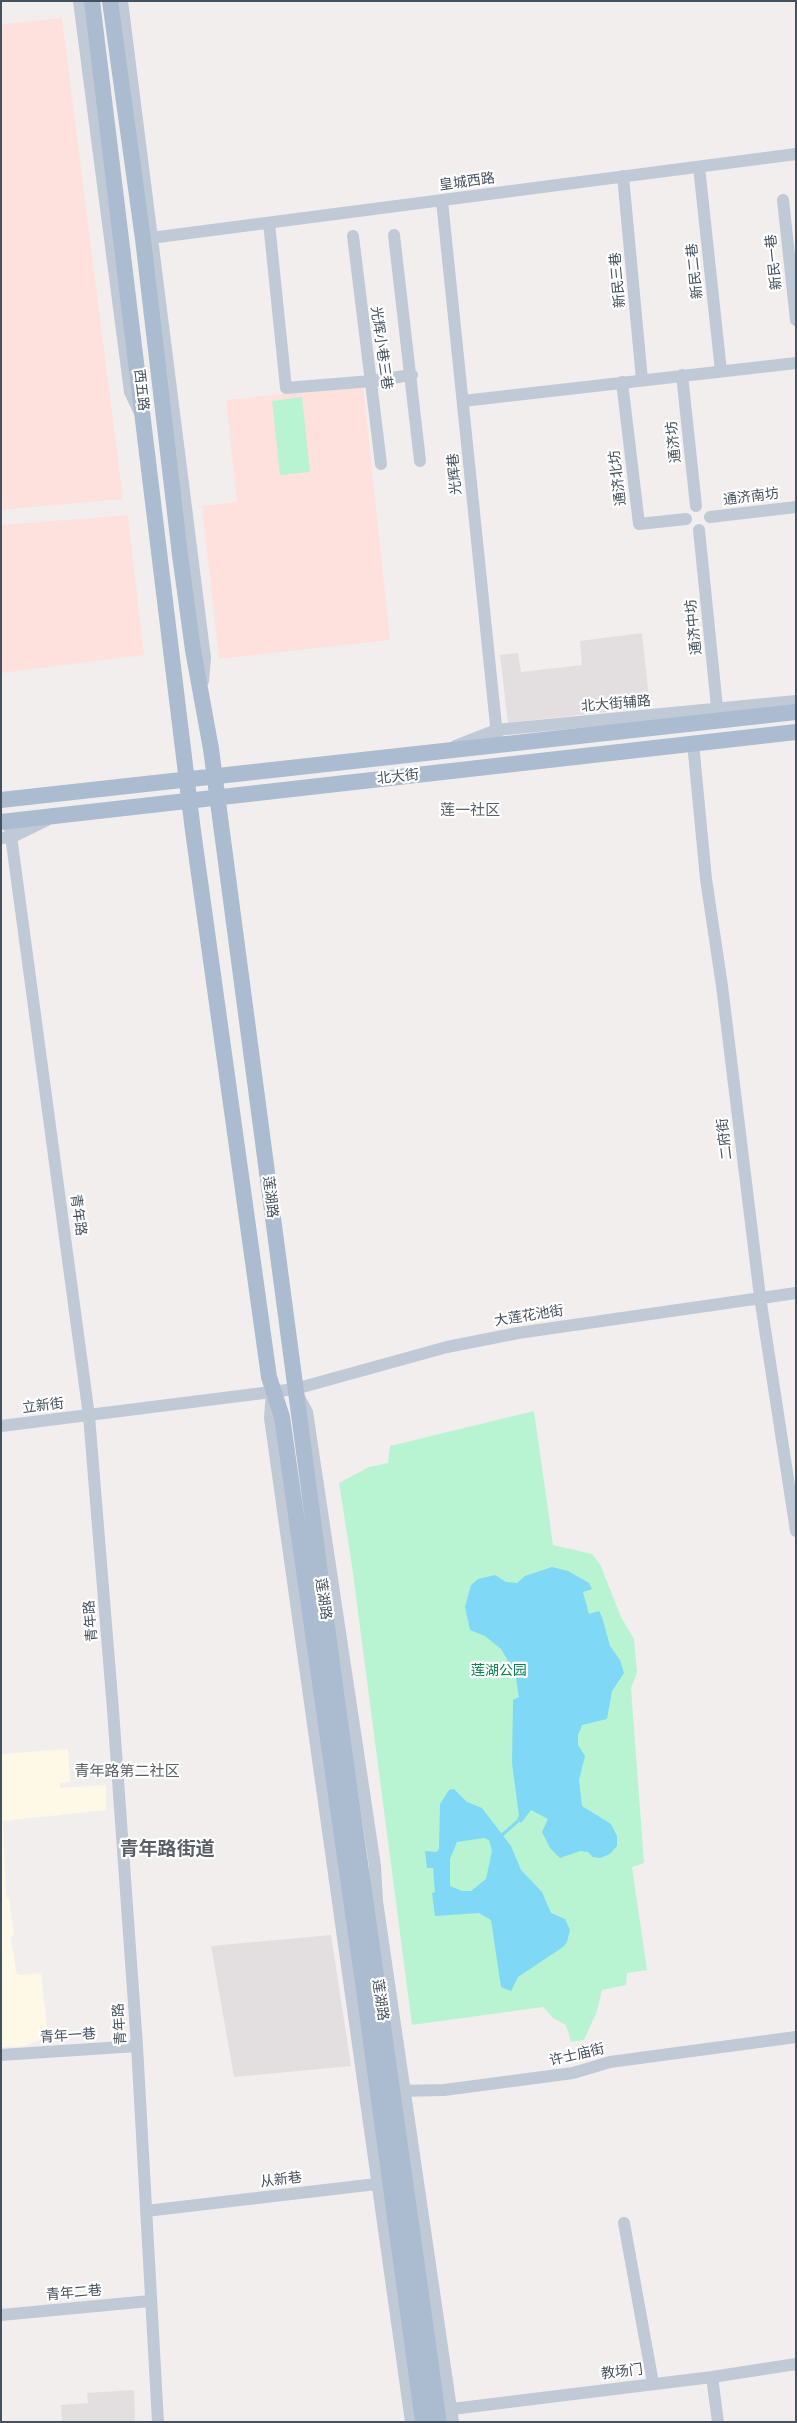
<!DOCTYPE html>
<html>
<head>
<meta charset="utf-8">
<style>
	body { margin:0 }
	#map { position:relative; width:797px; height:2423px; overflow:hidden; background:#f2eeee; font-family:"PT Sans Narrow",sans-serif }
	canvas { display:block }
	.frame { position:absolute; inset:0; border:2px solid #44515e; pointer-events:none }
</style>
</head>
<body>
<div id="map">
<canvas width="797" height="2423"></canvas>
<div class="frame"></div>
</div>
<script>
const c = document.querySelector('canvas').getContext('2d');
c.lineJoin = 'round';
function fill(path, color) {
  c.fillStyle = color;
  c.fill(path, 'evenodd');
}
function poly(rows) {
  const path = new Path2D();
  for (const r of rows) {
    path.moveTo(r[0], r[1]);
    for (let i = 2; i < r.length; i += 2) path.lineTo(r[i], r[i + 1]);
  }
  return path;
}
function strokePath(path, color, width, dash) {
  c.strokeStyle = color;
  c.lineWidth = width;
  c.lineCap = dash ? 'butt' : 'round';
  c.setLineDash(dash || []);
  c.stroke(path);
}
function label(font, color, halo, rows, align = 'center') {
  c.font = font + ' "PT Sans Narrow","Noto Sans SC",sans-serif';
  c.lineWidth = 4.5;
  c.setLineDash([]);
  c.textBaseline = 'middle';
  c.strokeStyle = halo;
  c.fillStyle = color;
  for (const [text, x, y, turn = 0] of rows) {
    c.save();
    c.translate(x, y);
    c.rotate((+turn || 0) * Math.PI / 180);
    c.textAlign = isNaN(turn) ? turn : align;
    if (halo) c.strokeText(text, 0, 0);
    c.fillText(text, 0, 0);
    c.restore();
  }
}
const commercial = poly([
	[68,1749,70,1782,60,1783,60,1788,106,1785,106,1810,3,1821,6,1897,9,1898,14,1936,11,1937,16,1971,17,1974,21,1975,41,1973,48,2034,40,2035,40,2040,35,2041,26,2046,1,2047,1,1754]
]);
const education = poly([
	[642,633,650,707,508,723,500,655,518,653,521,672,582,665,580,641],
	[331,1935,351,2066,234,2077,211,1946],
	[134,2390,135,2422,62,2422,61,2405,88,2403,87,2393]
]);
const medical = poly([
	[62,18,123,499,1,510,1,24],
	[363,385,390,640,219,659,202,506,237,502,226,400],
	[128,515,144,655,1,673,1,525]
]);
const green = poly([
	[302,397,310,472,280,475,272,401],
	[534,1411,553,1545,592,1554,600,1564,621,1617,634,1639,637,1673,631,1688,644,1863,632,1867,647,1970,627,1973,626,1985,602,1990,597,2011,584,2040,571,2042,566,2025,553,2018,543,2007,412,2025,352,1566,339,1483,369,1467,388,1463,390,1446]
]);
const water = poly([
	[552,1567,568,1571,589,1583,592,1589,583,1592,589,1614,599,1611,602,1617,610,1646,620,1660,624,1673,612,1691,607,1719,582,1725,578,1735,578,1745,585,1756,579,1780,582,1806,611,1824,617,1836,617,1846,610,1854,600,1858,593,1857,588,1852,580,1851,560,1858,550,1848,542,1832,548,1819,531,1810,521,1823,517,1819,519,1816,512,1763,513,1700,519,1697,515,1673,509,1674,507,1659,501,1649,485,1636,470,1630,465,1607,471,1585,478,1579,495,1575,506,1582,517,1583,525,1576],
	[454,1789,467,1802,482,1808,511,1846,521,1870,542,1892,551,1913,565,1919,570,1930,567,1942,563,1947,518,1977,511,1991,501,1987,491,1920,479,1913,435,1916,432,1893,435,1892,433,1868,427,1868,425,1851,436,1852,439,1849,440,1804,449,1790],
	[484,1838,489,1840,492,1851,486,1879,471,1891,462,1891,450,1886,450,1859,457,1842]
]);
const stream = poly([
	[502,1835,518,1821]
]);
const minor = poly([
	[79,1,130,392,139,411],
	[122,1,205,658,203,681],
	[699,167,721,371],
	[623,176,642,380],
	[783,200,796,320],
	[442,201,498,745],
	[269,223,286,388,371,381,412,375],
	[394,235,420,461],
	[353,236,381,464],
	[143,239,796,154],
	[682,375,696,506],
	[622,382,639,524,686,519],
	[463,401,796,363],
	[710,517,796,507],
	[699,530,718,717],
	[693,743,706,879,722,986,760,1297,796,1531],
	[455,746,496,730,796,701],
	[9,821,89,1416,113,1710,137,2046,158,2422],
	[1,838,12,837,47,820],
	[272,1392,270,1418,411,2422],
	[299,1397,307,1412,375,1866,377,1901,453,2422],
	[1,1426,295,1389,447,1347,518,1333,796,1293],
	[1,2055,137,2046],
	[398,2091,444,2090,573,2073,610,2062,796,2037],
	[146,2211,385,2183],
	[624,2223,653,2383],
	[1,2315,150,2301],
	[712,2377,718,2422],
	[452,2409,712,2377,796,2364]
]);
const major = poly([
	[92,1,193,831,269,1377,282,1417,364,1990,423,2422],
	[110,1,143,239,180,555,193,650,211,749,334,1679,439,2422],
	[1,800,796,712],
	[1,822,796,732]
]);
const streetNames = [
	["皇城西路",467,182,-8],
	["新民一巷",774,262,-96],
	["新民二巷",695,271,-96],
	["新民三巷",618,280,-95],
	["光辉小巷三巷",381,348,82],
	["西五路",141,390,83],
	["通济坊",674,442,-96],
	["光辉巷",455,474,-95],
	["通济北坊",618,478,-97],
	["通济南坊",751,497,-7],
	["通济中坊",694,627,-96],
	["北大街辅路",616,704,-5],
	["北大街",398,777,-6],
	["二府街",725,1139,-97],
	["莲湖路",270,1197,83],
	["青年路",78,1215,82],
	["大莲花池街",529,1316,-9],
	["立新街",43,1406,-7],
	["莲湖路",323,1599,82],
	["青年路",91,1621,-95],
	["莲湖路",380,2000,82],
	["青年路",120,2024,-94],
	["青年一巷",68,2036,-4],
	["许士庙街",577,2055,-13],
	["从新巷",281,2180,-7],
	["青年二巷",74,2293,-5],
	["教场门",622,2372,-7]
];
const parkNames = [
	["莲湖公园",499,1671]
];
const neighbourhoodNames = [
	["莲一社区",470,811],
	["青年路第二社区",127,1772]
];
const districtNames = [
	["青年路街道",167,1850]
];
fill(commercial, '#fef8e6');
fill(education, '#e3dfe0');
fill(medical, '#fee1dc');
fill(green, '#b8f4d2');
fill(water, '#7fd8f6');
strokePath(stream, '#7fd8f6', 3);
strokePath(minor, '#c0cad6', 12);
strokePath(major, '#abbcd1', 16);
label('14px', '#44515e', '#fff', streetNames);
label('14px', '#0c834e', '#fff', parkNames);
label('15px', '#5a5e65', '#fff', neighbourhoodNames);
label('bold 19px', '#5a5e65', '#fff', districtNames);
</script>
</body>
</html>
